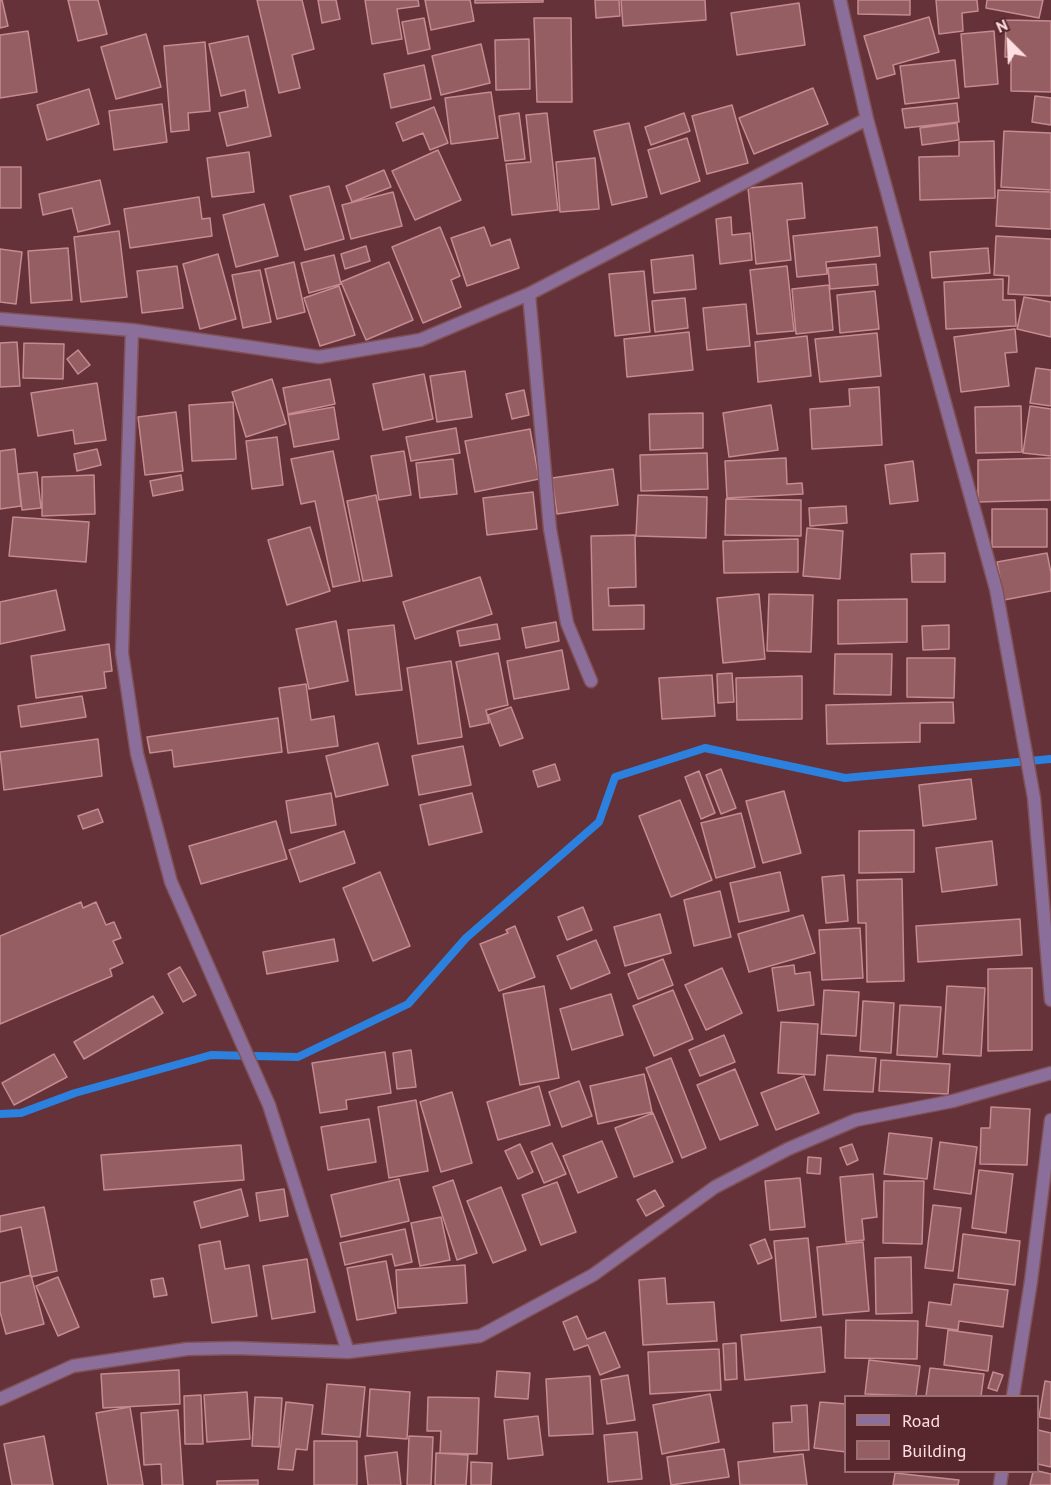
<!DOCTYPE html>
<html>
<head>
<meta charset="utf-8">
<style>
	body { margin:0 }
	#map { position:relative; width:1051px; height:1485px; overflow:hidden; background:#643238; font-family:"PT Sans",sans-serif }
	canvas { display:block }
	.legend { position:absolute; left:844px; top:1395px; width:195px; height:78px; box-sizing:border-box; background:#58272d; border:2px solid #9a7075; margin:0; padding:8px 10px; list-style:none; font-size:18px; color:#fedee0 }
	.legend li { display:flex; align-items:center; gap:12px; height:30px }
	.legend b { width:30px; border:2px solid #9a7075 }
	.north { position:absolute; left:979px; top:12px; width:60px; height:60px; -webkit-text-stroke:4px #58272d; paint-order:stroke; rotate:336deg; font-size:16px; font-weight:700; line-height:24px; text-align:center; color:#fedee0 }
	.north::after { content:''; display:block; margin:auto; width:21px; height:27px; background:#fedee0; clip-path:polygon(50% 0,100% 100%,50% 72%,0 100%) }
</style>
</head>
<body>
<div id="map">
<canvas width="1051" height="1485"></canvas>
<ul class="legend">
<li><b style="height:8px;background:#8b6e99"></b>Road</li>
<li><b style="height:16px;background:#955e63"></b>Building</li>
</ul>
<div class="north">N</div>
</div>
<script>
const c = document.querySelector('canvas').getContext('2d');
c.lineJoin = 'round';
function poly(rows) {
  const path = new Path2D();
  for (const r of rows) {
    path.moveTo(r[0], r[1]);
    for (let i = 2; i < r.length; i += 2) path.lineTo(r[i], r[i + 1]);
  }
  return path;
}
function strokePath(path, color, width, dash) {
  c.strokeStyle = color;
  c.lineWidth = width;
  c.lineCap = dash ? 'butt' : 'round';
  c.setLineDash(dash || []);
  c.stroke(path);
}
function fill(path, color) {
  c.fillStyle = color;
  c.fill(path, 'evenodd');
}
const stream = poly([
	[0,1114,21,1113,75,1093,211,1055,298,1057,408,1004,466,938,599,822,615,777,705,748,845,778,1051,759]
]);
const building = poly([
	[0,0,2,0,8,26,0,28,0,0],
	[68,0,98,0,107,34,78,41,68,0],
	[257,0,302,0,314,49,292,55,300,88,279,93,257,0],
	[318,0,336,0,340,19,322,23,318,0],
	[365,0,418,0,419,6,397,9,402,39,372,44,365,0],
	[425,0,470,0,474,21,431,30,425,0],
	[475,0,543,0,543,2,475,3,475,0],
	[595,0,619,0,620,16,596,18,595,0],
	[621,0,705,0,706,20,623,26,621,0],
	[858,0,910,0,910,15,858,14,858,0],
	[936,0,977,0,978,11,962,13,963,31,939,34,936,0],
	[987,0,1043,0,1039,18,986,8,987,0],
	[799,3,805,45,737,55,731,13,799,3],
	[929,17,939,52,893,65,895,74,877,79,864,36,929,17],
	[424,18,430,49,408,54,402,22,424,18],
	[534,18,571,18,572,102,537,102,534,18],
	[1006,20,1051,21,1051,92,1011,91,1011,57,1005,57,1006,20],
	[28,31,37,92,0,98,0,35,28,31],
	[994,31,998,84,965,87,961,34,994,31],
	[146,34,161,87,116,99,101,47,146,34],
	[248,36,271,136,227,146,219,113,248,107,245,90,221,96,209,44,248,36],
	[529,39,530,89,496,90,495,40,529,39],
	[205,42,210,111,188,113,189,130,171,132,164,46,205,42],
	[481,44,490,83,441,95,432,56,481,44],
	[955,60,959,98,905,104,900,66,955,60],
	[424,65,431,99,391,108,384,74,424,65],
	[813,88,828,124,754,154,739,118,813,88],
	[89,89,99,124,47,140,37,105,89,89],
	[491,92,498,138,451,144,445,98,491,92],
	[1035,96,1051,98,1051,125,1032,122,1035,96],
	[957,103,959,122,905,128,902,109,957,103],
	[162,104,167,142,114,150,109,111,162,104],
	[732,105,748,163,707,174,692,116,732,105],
	[434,107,448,143,430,150,423,133,403,141,396,123,434,107],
	[519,113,525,159,505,161,499,116,519,113],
	[547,113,558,210,512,215,506,164,531,162,526,115,547,113],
	[684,113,690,131,651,145,645,127,684,113],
	[629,123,647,197,612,205,594,131,629,123],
	[957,123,959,140,922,145,920,128,957,123],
	[1004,131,1051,133,1051,190,1001,187,1004,131],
	[687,138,700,181,661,194,648,150,687,138],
	[994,141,995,198,920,200,919,157,959,156,959,142,994,141],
	[438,150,461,200,415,220,392,171,438,150],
	[249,152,254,192,212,197,207,158,249,152],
	[595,158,599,209,560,212,556,162,595,158],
	[0,167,21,167,21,208,0,208,0,167],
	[384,170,391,187,352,202,346,186,384,170],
	[100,180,110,224,78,232,72,208,43,215,39,194,100,180],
	[802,183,805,218,787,220,791,260,756,264,748,188,802,183],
	[329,186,344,239,305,250,290,196,329,186],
	[998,190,1051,192,1051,229,996,226,998,190],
	[393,192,402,226,351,239,342,205,393,192],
	[199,197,202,219,210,218,212,236,130,248,124,209,199,197],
	[264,204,278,256,236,267,223,215,264,204],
	[731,217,732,235,750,233,752,260,720,264,716,219,731,217],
	[440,227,460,276,451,280,461,307,423,323,392,247,440,227],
	[484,227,491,246,510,239,519,268,467,286,451,238,484,227],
	[877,227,880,256,826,262,827,274,797,277,793,236,877,227],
	[119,231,127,297,81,302,74,237,119,231],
	[996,236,1051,239,1051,296,1008,294,1009,276,994,275,996,236],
	[366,246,370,261,345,269,341,254,366,246],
	[68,248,72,300,31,303,28,251,68,248],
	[988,248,990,273,932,278,930,252,988,248],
	[0,249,22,252,16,304,0,302,0,249],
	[218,254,236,319,200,329,183,264,218,254],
	[334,255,341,284,309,293,301,263,334,255],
	[693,255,696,289,654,293,651,260,693,255],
	[294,262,305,312,277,319,265,269,294,262],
	[389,262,413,320,366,340,341,282,389,262],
	[876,264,878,285,830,289,828,268,876,264],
	[177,266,183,308,142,313,137,271,177,266],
	[787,266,794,331,757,334,750,270,787,266],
	[260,270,271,322,243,328,232,275,260,270],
	[644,271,650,332,615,336,609,274,644,271],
	[1003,279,1003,300,1015,300,1016,326,946,329,944,282,1003,279],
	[829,285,833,330,796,334,792,289,829,285],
	[339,286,355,335,320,346,304,298,339,286],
	[875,291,879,329,840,333,837,295,875,291],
	[1024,297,1051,302,1051,337,1017,329,1024,297],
	[685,298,688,328,655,332,652,301,685,298],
	[746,304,750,346,707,350,703,308,746,304],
	[1015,329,1017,352,1005,353,1009,386,961,392,954,337,1015,329],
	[689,332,693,370,627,377,624,339,689,332],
	[877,333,881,376,820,382,815,339,877,333],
	[807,336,811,376,758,382,755,342,807,336],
	[17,342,20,386,0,387,0,343,17,342],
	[24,343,64,344,63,379,23,378,24,343],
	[78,350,90,365,78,374,67,359,78,350],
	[1036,368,1051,370,1051,406,1030,403,1036,368],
	[465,371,472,417,437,422,430,376,465,371],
	[424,374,433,419,383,430,373,384,424,374],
	[272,379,286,424,246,437,232,392,272,379],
	[330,379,335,404,288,414,283,388,330,379],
	[97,383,106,440,75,444,73,430,38,436,31,393,97,383],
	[879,387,882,445,812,449,810,409,850,406,849,389,879,387],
	[524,390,529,415,512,419,506,394,524,390],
	[233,402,236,459,192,461,189,405,233,402],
	[771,405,778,450,729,457,723,413,771,405],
	[1021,406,1022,452,976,453,975,407,1021,406],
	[1030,406,1051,409,1051,456,1023,453,1030,406],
	[334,407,339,439,294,447,288,415,334,407],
	[176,412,183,471,145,475,138,417,176,412],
	[703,413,703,448,650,450,649,414,703,413],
	[456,428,460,453,411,461,406,437,456,428],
	[530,429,539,479,475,492,465,441,530,429],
	[277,437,283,485,252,489,246,441,277,437],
	[15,449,21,506,0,509,0,451,15,449],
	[97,449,101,465,77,471,74,454,97,449],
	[333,451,360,581,333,587,315,501,301,504,291,459,333,451],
	[404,451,411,495,379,500,371,456,404,451],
	[707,453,708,489,641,491,640,455,707,453],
	[786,458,787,484,802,483,803,494,727,498,725,461,786,458],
	[1051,458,1051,500,978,502,978,460,1051,458],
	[453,459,457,494,420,498,416,463,453,459],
	[913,461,918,501,890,504,885,465,913,461],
	[613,469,618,505,557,514,552,478,613,469],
	[37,472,41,508,22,510,18,474,37,472],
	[94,475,95,514,42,516,42,477,94,475],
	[181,475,183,490,153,496,150,481,181,475],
	[533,492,537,529,487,535,483,498,533,492],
	[376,495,392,576,363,581,347,501,376,495],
	[638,495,707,497,706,538,636,536,638,495],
	[726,499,801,500,801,536,725,535,726,499],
	[846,506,847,523,810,526,809,508,846,506],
	[992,509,1047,509,1047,547,992,547,992,509],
	[13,517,89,522,86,562,9,556,13,517],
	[310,527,330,591,287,605,268,540,310,527],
	[807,528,843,531,840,579,803,576,807,528],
	[635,535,636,587,608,588,609,606,644,605,644,629,593,630,591,536,635,535],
	[798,539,798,572,724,573,723,541,798,539],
	[945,553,945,582,912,582,911,554,945,553],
	[1047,553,1051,573,1051,591,1004,600,997,562,1047,553],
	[480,577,492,614,415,639,403,602,480,577],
	[56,590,65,630,0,644,0,602,56,590],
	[759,594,765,659,723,663,717,598,759,594],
	[769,594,813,595,811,652,767,651,769,594],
	[907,599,907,642,838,644,838,600,907,599],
	[336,621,348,681,309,689,296,629,336,621],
	[556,622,559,641,526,648,522,628,556,622],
	[497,624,500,639,460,646,457,631,497,624],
	[394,625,402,690,356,695,348,630,394,625],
	[949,625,949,649,923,650,922,626,949,625],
	[109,644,112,671,104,672,106,688,36,698,31,656,109,644],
	[562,650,569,689,514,699,507,661,562,650],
	[498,653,508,705,486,710,489,723,470,727,456,662,498,653],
	[835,654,892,654,891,695,834,694,835,654],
	[907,658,955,658,954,698,907,697,907,658],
	[451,661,462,737,418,744,407,668,451,661],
	[732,673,734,702,718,703,717,674,732,673],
	[712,675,715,716,662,719,659,678,712,675],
	[802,676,802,719,737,720,736,678,802,676],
	[306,684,311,720,334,716,338,746,288,753,279,688,306,684],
	[82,696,86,717,21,727,18,706,82,696],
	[953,702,954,723,920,723,920,742,827,744,826,705,953,702],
	[511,707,523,738,500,746,488,715,511,707],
	[278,718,282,752,174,767,172,750,150,753,147,737,278,718],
	[98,739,102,776,4,790,0,752,98,739],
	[378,743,388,785,336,797,326,756,378,743],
	[463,746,471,785,419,795,412,756,463,746],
	[555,764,560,780,538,787,533,771,555,764],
	[721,769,736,808,721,814,706,775,721,769],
	[699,771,715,813,701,819,685,777,699,771],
	[971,779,976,819,923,826,919,785,971,779],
	[784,791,801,853,763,863,746,801,784,791],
	[331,793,336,825,291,833,286,801,331,793],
	[472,793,482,832,429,845,420,805,472,793],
	[680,800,712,880,671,897,639,816,680,800],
	[98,809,103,822,83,829,78,816,98,809],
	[741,813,755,867,716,878,701,823,741,813],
	[276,821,287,859,201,884,189,846,276,821],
	[914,830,914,872,859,873,859,831,914,830],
	[344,831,355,863,300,882,289,850,344,831],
	[992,841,997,885,942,892,936,848,992,841],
	[380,872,410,946,373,961,343,888,380,872],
	[780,872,789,911,739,922,730,883,780,872],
	[844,875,848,921,826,923,822,877,844,875],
	[902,879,904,981,867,982,866,923,858,923,857,880,902,879],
	[720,891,731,937,694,946,684,900,720,891],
	[81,902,83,908,96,902,106,925,114,922,121,938,113,941,123,963,110,969,112,976,0,1024,0,936,81,902],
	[583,907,592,930,567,940,558,917,583,907],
	[660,914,671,953,625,966,614,927,660,914],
	[803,915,815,953,749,972,738,934,803,915],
	[1020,919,1022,955,918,962,916,926,1020,919],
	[515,926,535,977,499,991,480,944,508,933,506,930,515,926],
	[860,928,863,978,822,980,819,930,860,928],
	[334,939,338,961,267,974,263,952,334,939],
	[596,940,610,973,571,989,557,956,596,940],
	[663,959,673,985,638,999,628,974,663,959],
	[794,965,795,974,810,972,814,1005,778,1011,772,968,794,965],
	[180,967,196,995,183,1002,168,974,180,967],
	[722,968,742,1013,706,1030,685,985,722,968],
	[1032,968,1032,1050,988,1051,988,969,1032,968],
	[544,986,559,1078,520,1085,503,994,544,986],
	[947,986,985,988,981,1056,943,1054,947,986],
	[673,990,693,1039,654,1056,633,1006,673,990],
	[824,990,859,992,856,1036,821,1034,824,990],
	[611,994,623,1035,572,1050,560,1009,611,994],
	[153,996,163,1013,84,1059,74,1042,153,996],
	[863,1001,894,1003,891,1053,860,1051,863,1001],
	[900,1005,941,1007,937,1057,897,1055,900,1005],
	[781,1022,818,1024,815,1075,778,1073,781,1022],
	[724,1035,735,1062,700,1076,689,1050,724,1035],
	[411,1050,416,1087,397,1089,393,1053,411,1050],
	[385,1052,391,1093,346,1100,347,1109,320,1113,312,1063,385,1052],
	[54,1054,67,1077,14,1105,2,1083,54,1054],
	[827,1055,876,1058,873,1092,824,1090,827,1055],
	[671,1058,706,1148,682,1158,646,1068,671,1058],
	[881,1060,950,1064,948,1094,879,1091,881,1060],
	[735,1069,758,1125,720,1140,697,1085,735,1069],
	[644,1074,652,1112,598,1124,590,1086,644,1074],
	[804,1076,819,1113,776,1130,761,1093,804,1076],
	[579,1081,592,1116,562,1127,549,1092,579,1081],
	[539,1086,550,1125,498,1140,487,1102,539,1086],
	[452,1092,472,1163,441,1172,420,1102,452,1092],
	[416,1100,428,1171,389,1178,378,1107,416,1100],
	[991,1107,1030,1109,1027,1165,980,1164,981,1128,990,1128,991,1107],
	[653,1113,673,1162,634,1177,615,1128,653,1113],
	[369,1119,376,1162,328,1170,321,1127,369,1119],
	[889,1133,932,1138,927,1179,884,1174,889,1133],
	[602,1141,617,1177,578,1193,563,1156,602,1141],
	[940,1142,977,1147,971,1194,934,1189,940,1142],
	[552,1143,566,1174,544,1183,531,1152,552,1143],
	[520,1144,533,1172,518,1179,505,1151,520,1144],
	[852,1144,858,1160,847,1165,840,1148,852,1144],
	[241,1145,244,1180,104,1190,101,1155,241,1145],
	[808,1157,821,1158,820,1174,807,1173,808,1157],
	[979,1170,1013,1174,1006,1233,972,1228,979,1170],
	[873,1174,877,1217,862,1219,864,1240,846,1242,840,1177,873,1174],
	[800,1178,805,1227,770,1230,765,1181,800,1178],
	[399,1179,409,1221,341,1237,331,1195,399,1179],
	[453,1180,477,1253,457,1260,433,1187,453,1180],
	[884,1181,924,1181,922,1244,883,1243,884,1181],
	[557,1182,576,1232,541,1245,522,1195,557,1182],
	[501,1187,526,1250,493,1263,467,1201,501,1187],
	[241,1189,248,1216,201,1228,194,1202,241,1189],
	[284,1189,288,1216,260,1221,256,1193,284,1189],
	[655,1190,664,1206,646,1216,637,1200,655,1190],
	[933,1205,961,1208,953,1271,925,1268,933,1205],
	[44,1207,57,1271,31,1277,21,1227,0,1232,0,1216,44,1207],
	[441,1217,450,1260,420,1266,411,1223,441,1217],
	[405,1229,412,1262,395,1266,392,1254,345,1265,340,1243,405,1229],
	[963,1234,1020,1241,1015,1285,958,1278,963,1234],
	[808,1238,816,1317,781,1321,774,1241,808,1238],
	[765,1239,772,1258,758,1264,750,1245,765,1239],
	[220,1241,225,1269,249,1265,257,1316,212,1323,199,1245,220,1241],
	[863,1242,869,1311,823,1315,817,1247,863,1242],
	[911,1257,912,1313,876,1314,875,1258,911,1257],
	[307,1259,315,1312,272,1319,263,1266,307,1259],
	[386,1261,396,1313,357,1320,347,1268,386,1261],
	[465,1265,467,1303,398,1308,396,1270,465,1265],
	[31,1275,44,1324,6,1334,0,1312,0,1283,31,1275],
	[58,1277,79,1327,58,1336,36,1286,58,1277],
	[163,1278,167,1295,154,1297,151,1280,163,1278],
	[665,1278,667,1304,714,1302,717,1341,643,1345,639,1280,665,1278],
	[954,1284,1008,1290,1003,1327,959,1321,958,1330,926,1326,929,1302,951,1305,954,1284],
	[577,1316,587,1339,605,1332,620,1367,600,1375,588,1345,574,1350,563,1322,577,1316],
	[846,1320,918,1321,917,1359,845,1358,846,1320],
	[821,1327,825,1372,745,1380,741,1335,821,1327],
	[948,1330,992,1336,988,1371,944,1365,948,1330],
	[736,1343,737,1379,725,1380,723,1344,736,1343],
	[719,1349,721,1390,650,1394,648,1352,719,1349],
	[869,1360,920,1366,916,1396,865,1394,869,1360],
	[930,1368,984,1374,981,1396,926,1396,930,1368],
	[179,1370,180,1404,103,1408,101,1374,179,1370],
	[497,1371,530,1373,528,1399,495,1397,497,1371],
	[993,1372,1003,1375,997,1391,988,1388,993,1372],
	[628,1375,635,1420,607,1424,601,1380,628,1375],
	[590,1376,593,1434,549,1436,546,1379,590,1376],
	[1045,1381,1051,1382,1051,1419,1039,1417,1045,1381],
	[327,1384,365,1387,360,1437,322,1434,327,1384],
	[370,1389,410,1392,407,1439,367,1436,370,1389],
	[247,1392,250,1439,207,1442,204,1395,247,1392],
	[710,1394,719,1442,662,1454,653,1405,710,1394],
	[201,1395,203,1444,185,1444,184,1396,201,1395],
	[255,1397,282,1398,279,1447,252,1446,255,1397],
	[428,1397,479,1398,477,1454,440,1453,441,1431,427,1431,428,1397],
	[286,1402,313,1405,307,1450,296,1449,293,1470,278,1469,286,1402],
	[820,1402,846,1404,846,1452,814,1448,820,1402],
	[807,1405,809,1450,774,1452,773,1423,792,1422,791,1406,807,1405],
	[130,1407,143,1485,108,1485,96,1413,130,1407],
	[178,1410,183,1485,162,1485,161,1464,144,1465,141,1413,178,1410],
	[538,1416,543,1455,508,1459,504,1420,538,1416],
	[1038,1430,1051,1433,1051,1467,1038,1464,1038,1430],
	[637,1432,642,1479,608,1482,604,1435,637,1432],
	[44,1436,53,1485,12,1485,4,1444,44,1436],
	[409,1436,433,1437,431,1485,407,1485,409,1436],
	[314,1441,357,1441,357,1485,314,1485,314,1441],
	[724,1449,729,1477,671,1485,667,1457,724,1449],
	[397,1452,401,1485,368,1485,365,1456,397,1452],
	[436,1453,468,1455,466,1485,435,1485,436,1453],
	[803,1454,807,1485,740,1485,738,1462,803,1454],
	[471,1462,492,1463,491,1485,471,1485,471,1462],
	[1038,1471,1051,1474,1051,1485,1030,1485,1033,1472,1038,1471],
	[895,1473,959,1480,958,1485,893,1485,895,1473],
	[258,1480,258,1485,217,1485,217,1481,258,1480]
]);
const street = poly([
	[840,0,867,119,996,589,1034,798,1051,1000],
	[529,294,550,529,567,623,591,681],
	[0,319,132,330,319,357,420,340,529,294,867,119],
	[132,330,122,653,137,754,171,882,269,1105,348,1352],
	[1013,1396,1031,1281,1051,1120],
	[0,1399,73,1366,187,1349,236,1348,348,1352,480,1336,593,1275,715,1187,788,1149,856,1120,953,1101,1051,1073],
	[1000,1485,1002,1472]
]);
strokePath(stream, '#2d81de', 8);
fill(building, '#955e63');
strokePath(building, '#c68b90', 1.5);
strokePath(street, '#805156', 15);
strokePath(street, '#8b6e99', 12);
</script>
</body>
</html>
